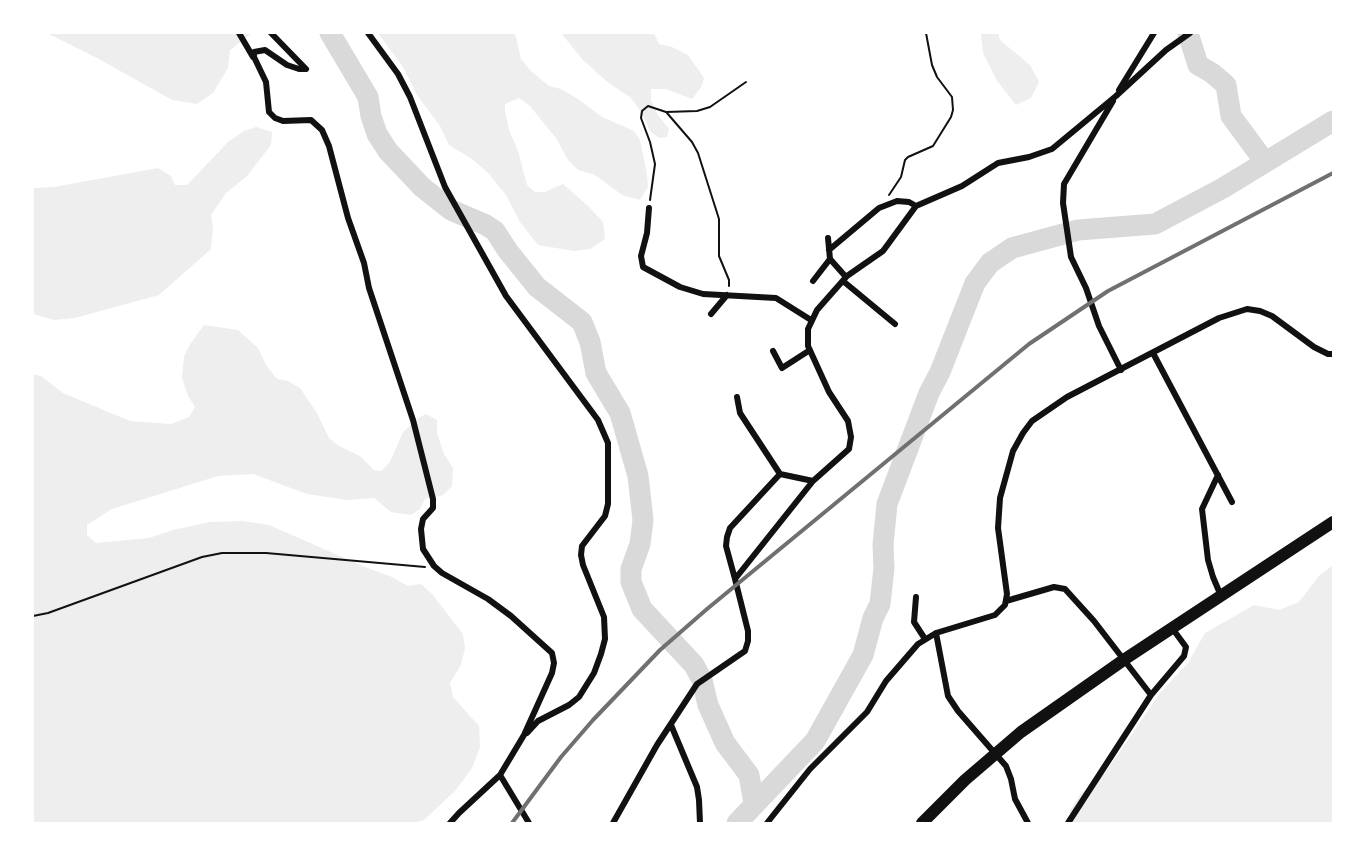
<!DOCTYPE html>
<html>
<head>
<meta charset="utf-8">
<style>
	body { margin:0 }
	#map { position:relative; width:1366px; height:856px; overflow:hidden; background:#fff; font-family:"Space Grotesk",sans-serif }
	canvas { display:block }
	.frame { position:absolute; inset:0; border:34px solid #fff; pointer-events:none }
</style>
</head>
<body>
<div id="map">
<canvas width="1366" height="856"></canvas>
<div class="frame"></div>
</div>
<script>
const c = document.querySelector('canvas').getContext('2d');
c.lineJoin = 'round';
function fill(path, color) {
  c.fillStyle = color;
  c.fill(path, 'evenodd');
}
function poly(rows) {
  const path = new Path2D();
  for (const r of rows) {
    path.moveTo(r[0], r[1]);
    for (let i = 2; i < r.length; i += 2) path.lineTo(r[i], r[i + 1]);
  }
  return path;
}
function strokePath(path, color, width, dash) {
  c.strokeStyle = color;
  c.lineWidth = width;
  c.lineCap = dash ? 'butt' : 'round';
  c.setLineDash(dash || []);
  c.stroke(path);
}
const green = poly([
	[47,33,252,33,230,50,228,68,213,93,197,104,172,100,97,58],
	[378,33,515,33,521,59,531,71,549,86,561,89,578,99,602,117,634,131,640,140,647,174,648,187,640,200,622,195,595,175,578,170,568,160,556,138,529,105,519,98,505,104,505,111,509,130,518,151,527,185,535,192,545,192,563,184,588,206,603,222,605,239,590,249,574,251,538,245,520,222,506,195,489,174,472,159,449,145,440,126,417,95,403,67],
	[561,33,654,33,659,44,672,47,688,55,704,78,702,86,692,99,666,89,651,89,651,100,658,115,669,129,667,137,659,138,650,131,642,113,630,97,610,84,596,72,582,59],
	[981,33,998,33,1000,40,1030,65,1039,82,1031,98,1016,105,997,81,983,53],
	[256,127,272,132,271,145,247,176,226,193,211,215,213,227,211,249,159,295,75,318,54,320,33,314,33,188,54,187,158,168,171,176,175,185,187,185,229,141,244,131],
	[204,325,238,330,258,348,266,365,277,379,288,381,300,388,317,413,329,438,339,446,360,456,374,470,381,471,390,462,403,432,420,417,426,414,437,420,437,433,444,454,453,468,452,486,443,495,425,499,420,509,411,515,391,512,374,498,347,500,307,494,253,474,218,476,112,509,87,525,87,535,96,543,149,538,173,530,210,522,242,521,269,525,365,567,392,577,408,586,421,584,432,594,463,634,465,648,461,665,450,683,453,697,479,726,480,747,472,768,455,791,424,820,414,823,33,823,33,374,41,376,63,393,130,421,171,424,189,417,195,407,188,396,182,378,184,356,191,343],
	[1333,565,1333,823,1071,823,1070,810,1081,793,1105,773,1160,693,1188,663,1205,633,1254,605,1279,610,1299,602,1318,577]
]);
const river = poly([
	[330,33,368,97,371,116,377,134,388,151,422,187,451,210,486,225,495,231,508,251,537,287,582,322,590,342,596,373,620,413,638,476,643,520,640,544,631,569,631,582,642,609,694,665,702,680,708,705,725,743,749,775,754,803],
	[1188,33,1198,65,1212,73,1226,85,1231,116,1265,162],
	[737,823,815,741,863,655,873,618,880,604,884,568,883,545,887,504,929,393,940,372,975,283,990,263,1012,248,1078,230,1155,224,1223,188,1333,121]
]);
const path = poly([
	[667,113,692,142,698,153,719,219,719,256,729,280,729,286],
	[889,195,901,177,905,160,908,157,933,146,951,117,953,110,952,97,937,77,932,65,926,33],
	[650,200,655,164,650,142,641,118,642,111,648,106,666,112,697,111,710,107,746,82],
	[33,616,48,613,202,557,222,553,266,553,425,567]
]);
const minor = poly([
	[239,33,253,57],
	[271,33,306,69,299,69,287,65,265,50,254,52,254,57,266,82,269,112,275,118,283,121,311,120,322,130,329,146,348,218,364,263,369,288,413,420,433,499,433,508,423,519,421,529,423,549,434,566,442,573,488,599,511,616,552,653,554,663,552,673,524,735,500,775,459,813,450,823],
	[368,33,398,74,410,97,445,187,506,296,598,420,608,443,608,504,605,516,582,546,581,555,583,565,604,617,605,639,601,654,594,673,579,697,569,705,538,721,527,733],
	[1119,90,1154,33],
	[1113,101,1064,184,1063,203,1071,257,1086,288,1099,326,1121,370],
	[649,208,647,233,641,256,643,267,680,287,703,294,776,298,811,320],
	[828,238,830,259,846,277],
	[829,250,879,208,897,201,909,202,916,206],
	[813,281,830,259],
	[843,281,895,324],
	[711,314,727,295],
	[773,351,782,368,810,350],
	[1153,353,1232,502],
	[737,397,740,413,780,474],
	[1218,475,1202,509,1208,560,1213,577,1221,596],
	[735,579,726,546,727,537,730,528,780,474,813,481],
	[916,597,914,622,925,639],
	[1006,601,1054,587,1065,589,1094,621,1151,695],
	[936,633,948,696,958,711,1006,766,1011,779,1015,799,1028,823],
	[671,725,697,787,699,800,700,823],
	[500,775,529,823],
	[613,823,657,745,697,684,745,651,748,641,748,631,735,579,813,481,849,449,851,437,848,421,829,392,808,346,808,329,817,310,847,276,883,251,916,206,962,186,998,163,1029,157,1052,149,1116,96,1166,50,1190,33],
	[767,823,810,769,867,712,886,681,918,644,936,633,995,615,1005,605,1007,594,998,528,1000,498,1013,451,1023,433,1032,421,1067,397,1219,318,1247,309,1260,311,1272,316,1314,347,1328,354,1333,354],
	[1068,823,1151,695,1184,656,1186,647,1172,628]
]);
const trunk = poly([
	[922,823,965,780,1021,732,1125,659,1333,522]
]);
const rail = poly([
	[512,823,561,757,593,720,660,650,707,609,1029,344,1108,291,1333,173]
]);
fill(green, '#eee');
strokePath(river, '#d9d9d9', 21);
strokePath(path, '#111', 2);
strokePath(minor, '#111', 6);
strokePath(trunk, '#111', 12);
strokePath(rail, '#707070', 4);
</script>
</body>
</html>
